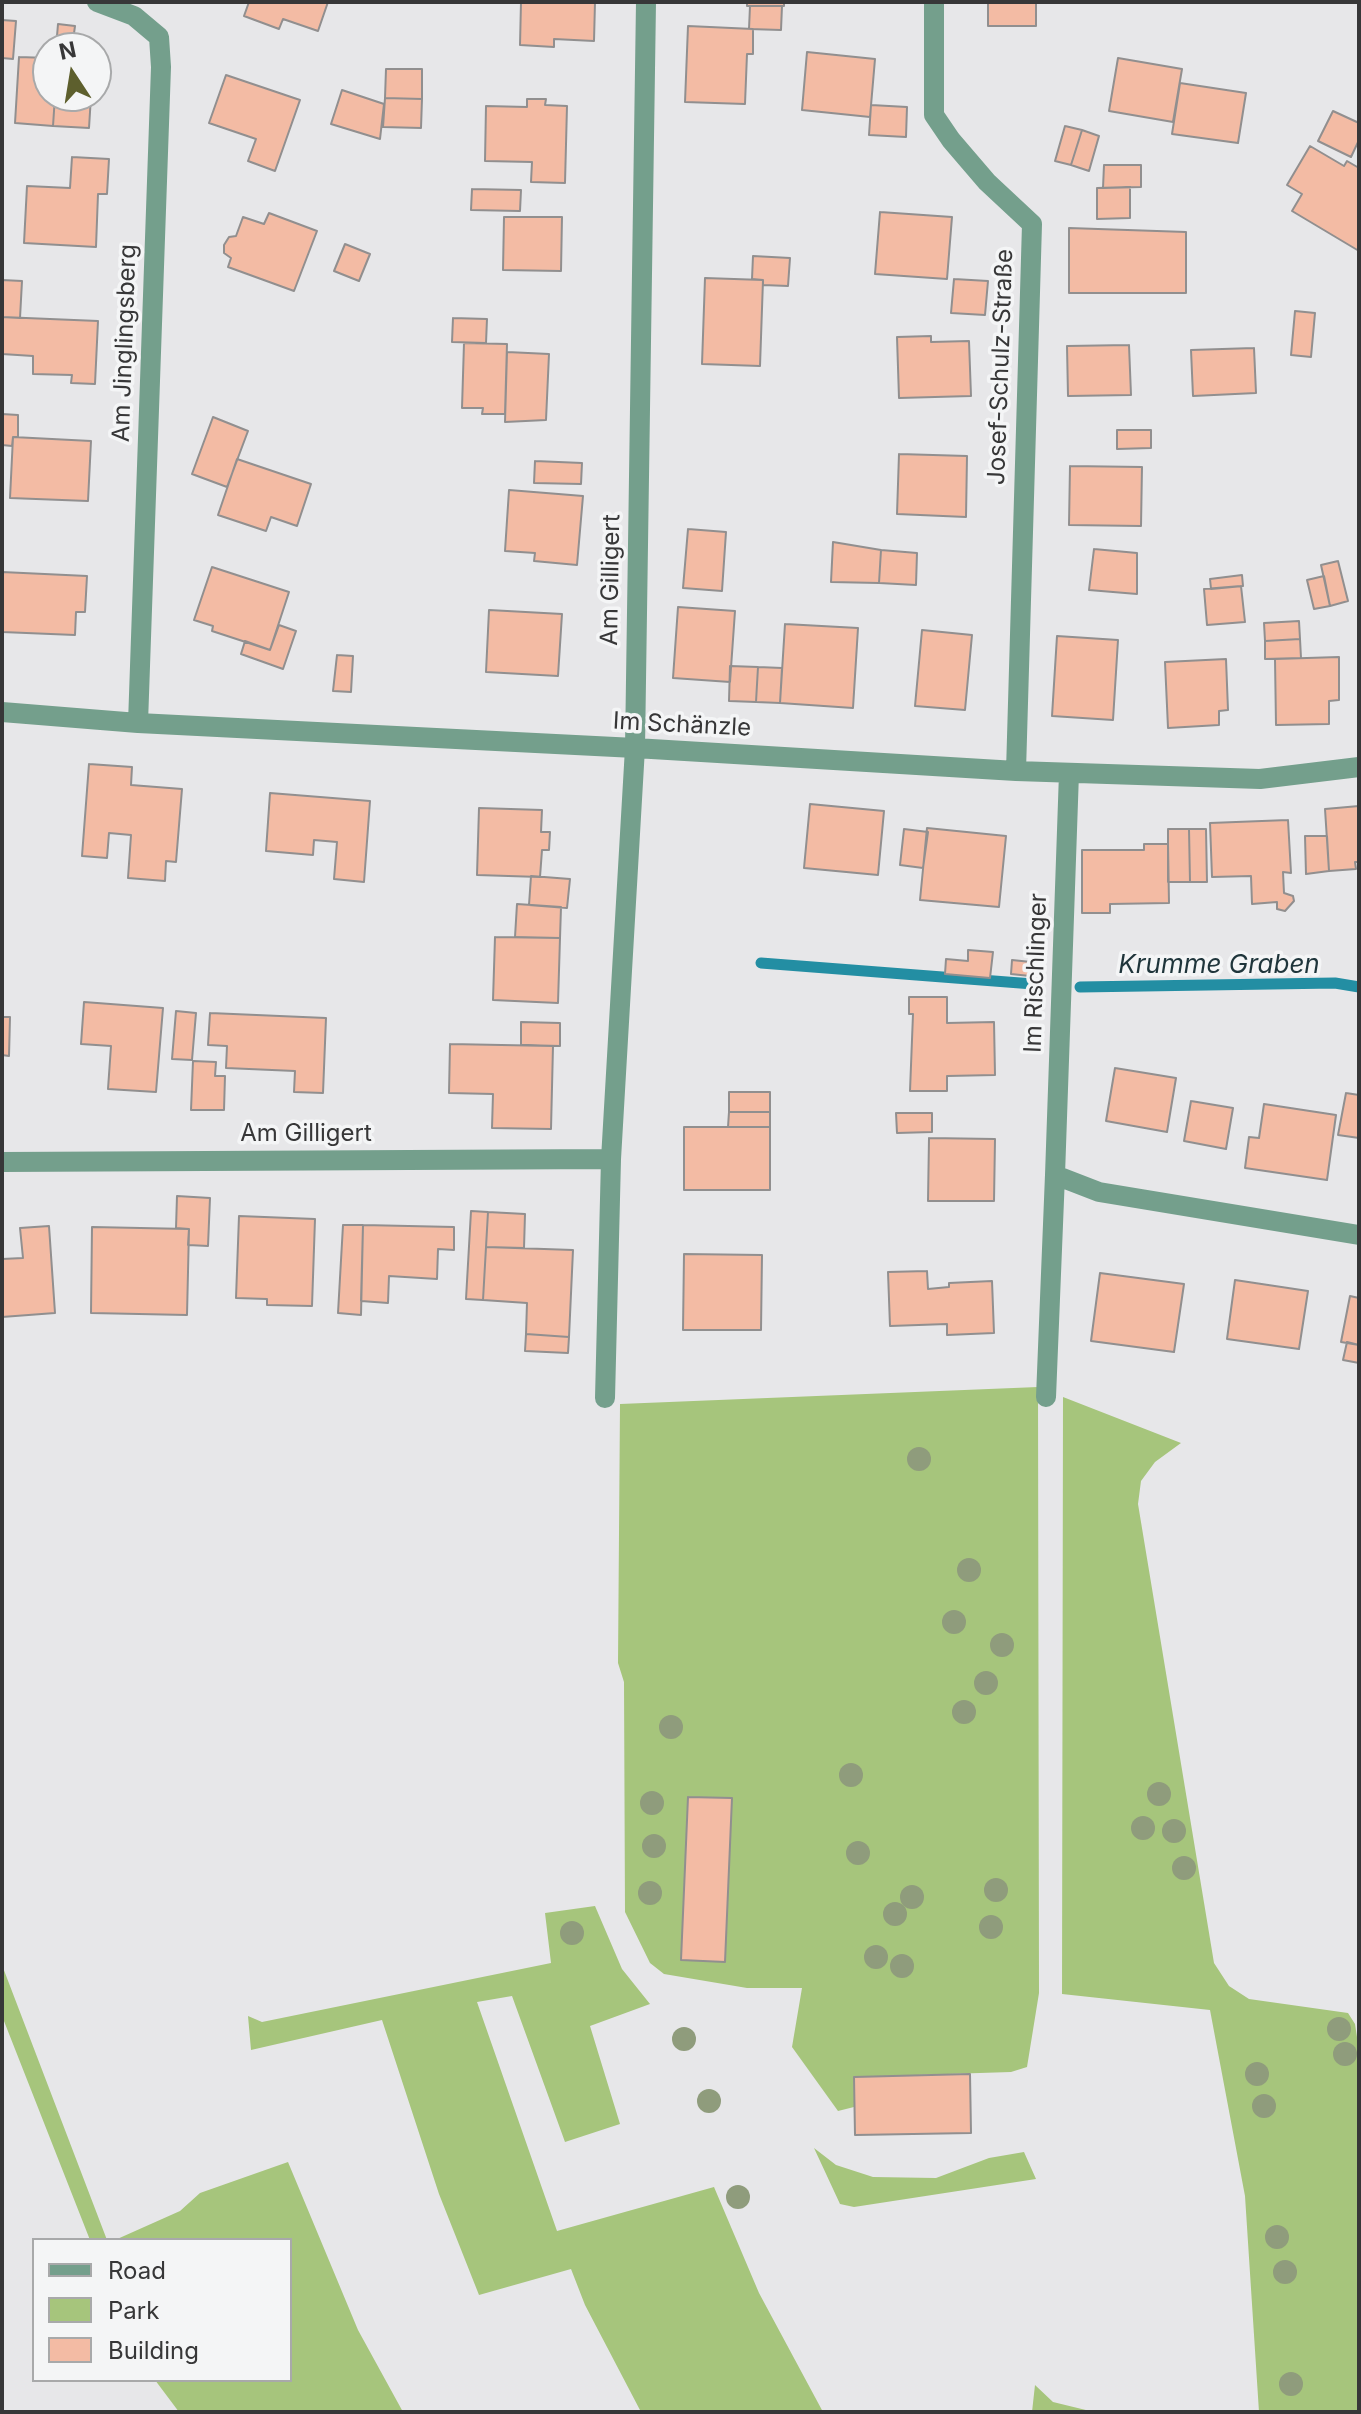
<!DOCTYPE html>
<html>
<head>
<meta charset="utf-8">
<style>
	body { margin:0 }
	#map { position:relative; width:1361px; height:2414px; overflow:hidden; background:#e7e7e9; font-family:Inter,sans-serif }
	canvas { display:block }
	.frame { position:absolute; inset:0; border:4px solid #373738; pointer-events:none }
	.legend { position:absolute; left:32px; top:2238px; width:260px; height:144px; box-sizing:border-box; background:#f4f5f6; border:2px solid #a8a9aa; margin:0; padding:10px 14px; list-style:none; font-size:24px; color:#373738 }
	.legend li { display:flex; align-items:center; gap:16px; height:40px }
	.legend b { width:40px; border:2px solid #a8a9aa }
	.north { position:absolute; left:32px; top:32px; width:80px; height:80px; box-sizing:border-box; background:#f4f5f6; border:2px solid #a8a9aa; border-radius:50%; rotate:348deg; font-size:22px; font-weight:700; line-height:32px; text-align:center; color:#373738 }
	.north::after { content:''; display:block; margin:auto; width:28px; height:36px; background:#5d5f2d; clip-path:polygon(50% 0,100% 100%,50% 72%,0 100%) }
</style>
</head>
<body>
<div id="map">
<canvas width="1361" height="2414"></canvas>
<div class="frame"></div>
<ul class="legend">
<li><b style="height:10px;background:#749f8c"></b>Road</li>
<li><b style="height:22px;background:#a6c57c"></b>Park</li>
<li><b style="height:22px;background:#f3bba4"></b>Building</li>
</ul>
<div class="north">N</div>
</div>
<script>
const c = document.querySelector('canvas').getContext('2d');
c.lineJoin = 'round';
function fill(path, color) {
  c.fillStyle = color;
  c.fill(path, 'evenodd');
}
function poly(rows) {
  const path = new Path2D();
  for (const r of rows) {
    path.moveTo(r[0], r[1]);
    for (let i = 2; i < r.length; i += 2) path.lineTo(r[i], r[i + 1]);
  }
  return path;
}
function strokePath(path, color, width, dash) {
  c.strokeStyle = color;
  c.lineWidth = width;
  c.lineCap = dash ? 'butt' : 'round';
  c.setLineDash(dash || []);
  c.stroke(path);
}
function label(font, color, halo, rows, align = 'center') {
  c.font = font + ' Inter,sans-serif';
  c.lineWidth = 7;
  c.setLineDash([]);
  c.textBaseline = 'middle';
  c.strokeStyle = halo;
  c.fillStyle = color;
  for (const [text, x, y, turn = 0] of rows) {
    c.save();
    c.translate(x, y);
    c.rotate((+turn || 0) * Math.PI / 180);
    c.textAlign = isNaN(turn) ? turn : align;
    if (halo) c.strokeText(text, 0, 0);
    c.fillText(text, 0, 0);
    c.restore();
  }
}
const green = poly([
	[1038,1387,1039,1993,1027,2067,1011,2072,854,2077,854,2107,838,2111,792,2047,802,1988,747,1988,664,1974,650,1963,625,1912,624,1682,618,1663,620,1404],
	[1063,1397,1181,1443,1155,1462,1141,1481,1138,1504,1214,1963,1229,1986,1249,1999,1348,2013,1355,2024,1359,2050,1359,2412,1259,2412,1245,2196,1210,2010,1062,1994],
	[595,1906,622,1969,650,2004,590,2026,620,2124,565,2142,512,1996,477,2002,557,2231,714,2187,759,2293,823,2412,641,2412,585,2305,571,2269,479,2295,439,2194,382,2020,251,2050,248,2016,262,2022,551,1963,545,1913],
	[2,1965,107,2240,90,2240,2,2016],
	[814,2148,836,2165,873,2177,936,2178,989,2158,1024,2152,1036,2179,854,2207,840,2204],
	[288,2162,358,2330,403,2412,179,2412,155,2380,290,2380,290,2240,115,2240,180,2211,200,2193],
	[1035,2385,1053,2402,1094,2412,1032,2412]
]);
const stream = poly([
	[761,963,1033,984],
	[1080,987,1335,983,1359,987]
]);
const building = poly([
	[249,2,328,2,318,31,283,19,279,29,244,16,249,2],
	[521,2,595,2,594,41,554,39,554,47,520,45,521,2],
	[747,2,784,2,784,6,747,6,747,2],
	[988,2,1036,2,1036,26,988,26,988,2],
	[750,6,782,6,781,30,749,29,750,6],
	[2,20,16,21,13,59,2,58,2,20],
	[58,24,75,26,72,48,56,48,58,24],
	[688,26,753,29,753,54,747,54,745,104,685,102,688,26],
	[807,52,875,59,870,117,802,110,807,52],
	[19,57,48,58,48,96,55,96,53,126,15,123,19,57],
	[1118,58,1182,69,1173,122,1109,111,1118,58],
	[386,69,422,69,422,99,385,98,386,69],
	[226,75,300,100,275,171,248,161,256,139,209,123,226,75],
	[1180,83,1246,93,1238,143,1172,134,1180,83],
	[342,90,384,104,380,139,331,124,342,90],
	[55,96,91,96,89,128,53,126,55,96],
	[385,98,422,99,421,128,383,127,385,98],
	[527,99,546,99,545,105,567,106,565,183,531,182,532,162,485,161,486,106,527,107,527,99],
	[871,105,907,107,906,137,869,135,871,105],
	[1333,111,1359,123,1359,140,1351,157,1318,141,1333,111],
	[1065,126,1082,130,1071,165,1055,161,1065,126],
	[1082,130,1099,136,1089,171,1071,165,1082,130],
	[1310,146,1344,166,1347,161,1359,168,1359,251,1292,211,1302,194,1287,185,1310,146],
	[72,157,109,159,107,194,98,194,96,247,24,243,27,186,70,188,72,157],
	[1104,165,1141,165,1141,187,1103,188,1104,165],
	[1130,187,1130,218,1097,219,1097,188,1130,187],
	[472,189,521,190,520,211,471,210,472,189],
	[880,212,952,217,947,279,875,274,880,212],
	[269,213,317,231,294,291,228,267,231,258,224,253,224,245,229,237,236,236,243,217,264,224,269,213],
	[504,217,562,217,561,271,503,270,504,217],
	[1069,228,1186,232,1186,293,1069,293,1069,228],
	[345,244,370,254,359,281,334,271,345,244],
	[753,256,790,258,788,286,763,285,763,280,752,279,753,256],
	[705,278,763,280,760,366,702,364,705,278],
	[954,279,988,281,985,315,951,313,954,279],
	[2,280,22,281,20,318,2,317,2,280],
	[1295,311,1315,313,1311,357,1291,355,1295,311],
	[2,317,98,321,95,384,71,383,72,375,33,374,33,356,2,354,2,317],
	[453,318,487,319,486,343,452,342,453,318],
	[931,336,931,342,969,341,971,396,899,398,897,337,931,336],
	[464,343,507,344,505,414,482,414,483,408,462,408,464,343],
	[1129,345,1131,395,1068,396,1067,346,1129,345],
	[1254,348,1256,393,1193,396,1191,350,1254,348],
	[507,352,549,354,546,420,505,422,507,352],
	[2,414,18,415,18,437,13,437,12,446,2,445,2,414],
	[213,417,248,431,227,487,192,474,213,417],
	[1117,430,1151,430,1151,448,1117,449,1117,430],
	[13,437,91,441,88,501,10,498,13,437],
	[899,454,967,456,966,517,897,514,899,454],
	[237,459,311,484,297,526,271,517,266,531,218,515,237,459],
	[535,461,582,463,581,484,534,483,535,461],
	[1070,466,1142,467,1141,526,1069,525,1070,466],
	[509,490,583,496,577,565,534,561,535,553,505,551,509,490],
	[688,529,726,532,722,591,683,588,688,529],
	[833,542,881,550,879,583,831,582,833,542],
	[1094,549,1137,553,1137,594,1089,590,1094,549],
	[881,550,917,553,916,585,879,583,881,550],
	[1338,561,1348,601,1330,606,1321,565,1338,561],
	[212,567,289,592,270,650,212,631,213,626,194,620,212,567],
	[2,572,87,576,85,612,76,612,75,635,2,632,2,572],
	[1242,575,1243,586,1211,589,1210,579,1242,575],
	[1324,576,1330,606,1314,609,1307,580,1324,576],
	[1241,586,1245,622,1207,625,1204,589,1241,586],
	[678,607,735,611,730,682,673,678,678,607],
	[489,610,562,614,558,676,486,672,489,610],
	[1299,621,1300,639,1265,641,1264,623,1299,621],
	[785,624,858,628,853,708,780,703,785,624],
	[279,625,296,631,283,669,241,654,245,641,270,650,279,625],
	[922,630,972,635,965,710,915,706,922,630],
	[1057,636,1118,640,1113,720,1052,716,1057,636],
	[1300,639,1301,658,1265,659,1265,641,1300,639],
	[337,655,353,656,351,692,333,691,337,655],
	[1339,657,1339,700,1329,701,1329,724,1276,725,1275,659,1339,657],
	[1226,659,1228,710,1219,711,1219,725,1168,728,1165,662,1226,659],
	[730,666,758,667,756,702,729,701,730,666],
	[758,667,782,668,780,703,756,702,758,667],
	[89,764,132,767,131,785,182,789,176,862,166,861,165,881,128,878,131,835,109,833,107,858,82,856,89,764],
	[270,793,370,801,364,882,334,879,337,842,314,840,313,855,266,851,270,793],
	[810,804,884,811,878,875,804,868,810,804],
	[1359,806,1359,862,1355,862,1356,869,1329,871,1325,809,1359,806],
	[479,808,542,810,541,832,550,832,549,850,542,850,540,877,477,875,479,808],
	[1288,820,1291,873,1283,872,1284,893,1293,896,1294,901,1285,911,1277,909,1277,902,1252,904,1251,876,1212,877,1210,823,1288,820],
	[927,828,1006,836,999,907,920,900,927,828],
	[904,829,928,832,923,868,900,865,904,829],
	[1168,829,1189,829,1190,882,1168,882,1168,829],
	[1189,829,1206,829,1207,882,1190,882,1189,829],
	[1305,836,1327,836,1329,871,1306,874,1305,836],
	[1144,844,1168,844,1169,903,1110,904,1110,913,1082,913,1082,850,1144,850,1144,844],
	[531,876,570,879,567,908,529,905,531,876],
	[517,904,561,907,560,938,515,937,517,904],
	[495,937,560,938,558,1003,493,1000,495,937],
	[968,950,993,952,990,978,945,974,946,959,968,961,968,950],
	[1012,960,1031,962,1030,976,1011,974,1012,960],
	[909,997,947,997,947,1023,994,1022,995,1075,947,1076,947,1091,910,1091,913,1014,909,1014,909,997],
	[84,1002,163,1008,156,1092,108,1089,111,1046,81,1044,84,1002],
	[176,1011,196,1013,192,1060,172,1059,176,1011],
	[210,1013,326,1018,323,1093,294,1092,295,1071,226,1068,227,1046,208,1045,210,1013],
	[2,1017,10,1017,9,1056,2,1055,2,1017],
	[521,1022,560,1023,560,1046,521,1045,521,1022],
	[450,1044,553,1046,551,1129,492,1128,493,1094,449,1093,450,1044],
	[193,1061,216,1062,215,1076,225,1076,224,1110,191,1110,193,1061],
	[1115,1068,1176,1078,1167,1132,1106,1121,1115,1068],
	[729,1092,770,1092,770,1112,729,1112,729,1092],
	[1346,1093,1359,1095,1359,1138,1338,1135,1346,1093],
	[1191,1101,1233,1108,1226,1149,1184,1141,1191,1101],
	[1264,1104,1336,1115,1327,1180,1245,1168,1249,1137,1259,1138,1264,1104],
	[729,1112,770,1112,770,1127,728,1127,729,1112],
	[896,1113,932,1113,932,1132,897,1133,896,1113],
	[684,1127,770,1127,770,1190,684,1190,684,1127],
	[929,1138,995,1139,994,1201,928,1201,929,1138],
	[177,1196,210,1198,208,1246,188,1245,189,1229,176,1228,177,1196],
	[471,1211,488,1212,483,1300,466,1299,471,1211],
	[488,1212,525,1214,524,1248,486,1247,488,1212],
	[239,1216,315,1219,312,1306,267,1305,267,1299,236,1298,239,1216],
	[343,1225,363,1225,361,1315,338,1313,343,1225],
	[363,1225,454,1227,454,1250,438,1249,437,1279,389,1276,388,1303,361,1301,363,1225],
	[49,1226,55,1313,2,1317,2,1259,23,1258,20,1228,49,1226],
	[92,1227,189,1229,187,1315,91,1313,92,1227],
	[486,1247,573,1250,569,1337,526,1334,527,1303,483,1300,486,1247],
	[684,1254,762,1255,761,1330,683,1330,684,1254],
	[927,1271,928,1289,949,1287,949,1283,992,1281,994,1333,947,1335,947,1324,890,1326,888,1272,927,1271],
	[1100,1273,1184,1284,1174,1352,1091,1341,1100,1273],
	[1235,1280,1308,1291,1299,1349,1227,1339,1235,1280],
	[1350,1296,1359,1298,1359,1345,1341,1342,1350,1296],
	[526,1334,569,1337,568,1353,525,1351,526,1334],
	[1347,1342,1359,1345,1359,1363,1343,1360,1347,1342],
	[688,1797,732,1798,725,1962,681,1960,688,1797],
	[970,2074,971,2133,855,2135,854,2077,970,2074]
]);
const minor = poly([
	[97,2,134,16,159,37,161,67,138,723],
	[934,2,934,115,951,140,987,182,1032,224,1016,771],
	[2,712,138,723,635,748,1016,771,1260,779,1359,767],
	[1069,773,1055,1175,1099,1192,1359,1235],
	[2,1162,611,1159],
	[1046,1397,1055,1175],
	[605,1398,611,1159,635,748,646,2]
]);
const trees = [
	[919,1459],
	[969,1570],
	[954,1622],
	[1002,1645],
	[986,1683],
	[964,1712],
	[671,1727],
	[851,1775],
	[1159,1794],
	[652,1803],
	[1143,1828],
	[1174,1831],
	[654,1846],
	[858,1853],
	[1184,1868],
	[996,1890],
	[650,1893],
	[912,1897],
	[895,1914],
	[991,1927],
	[572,1933],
	[876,1957],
	[902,1966],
	[1339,2029],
	[684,2039],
	[1345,2054],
	[1257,2074],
	[709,2101],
	[1264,2106],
	[738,2197],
	[1277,2237],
	[1285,2272],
	[1291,2384]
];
const streetNames = [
	["Am Jinglingsberg",125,343,-88],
	["Josef-Schulz-Straße",1001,367,-88],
	["Am Gilligert",611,580,-89],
	["Im Schänzle",682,725,3],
	["Im Rischlinger",1036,973,-88],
	["Am Gilligert",306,1134]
];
const waterNames = [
	["Krumme Graben",1219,965]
];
fill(green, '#a6c57c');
strokePath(stream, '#238ea3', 11);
fill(building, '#f3bba4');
strokePath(building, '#918f8f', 2);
strokePath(minor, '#749f8c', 20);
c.fillStyle = '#8f9c7c';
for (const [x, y] of trees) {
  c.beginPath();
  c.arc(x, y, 12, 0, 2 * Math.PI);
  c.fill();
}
label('24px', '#373738', '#f4f5f6', streetNames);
label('italic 26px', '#1f353b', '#f4f5f6', waterNames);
</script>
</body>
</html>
